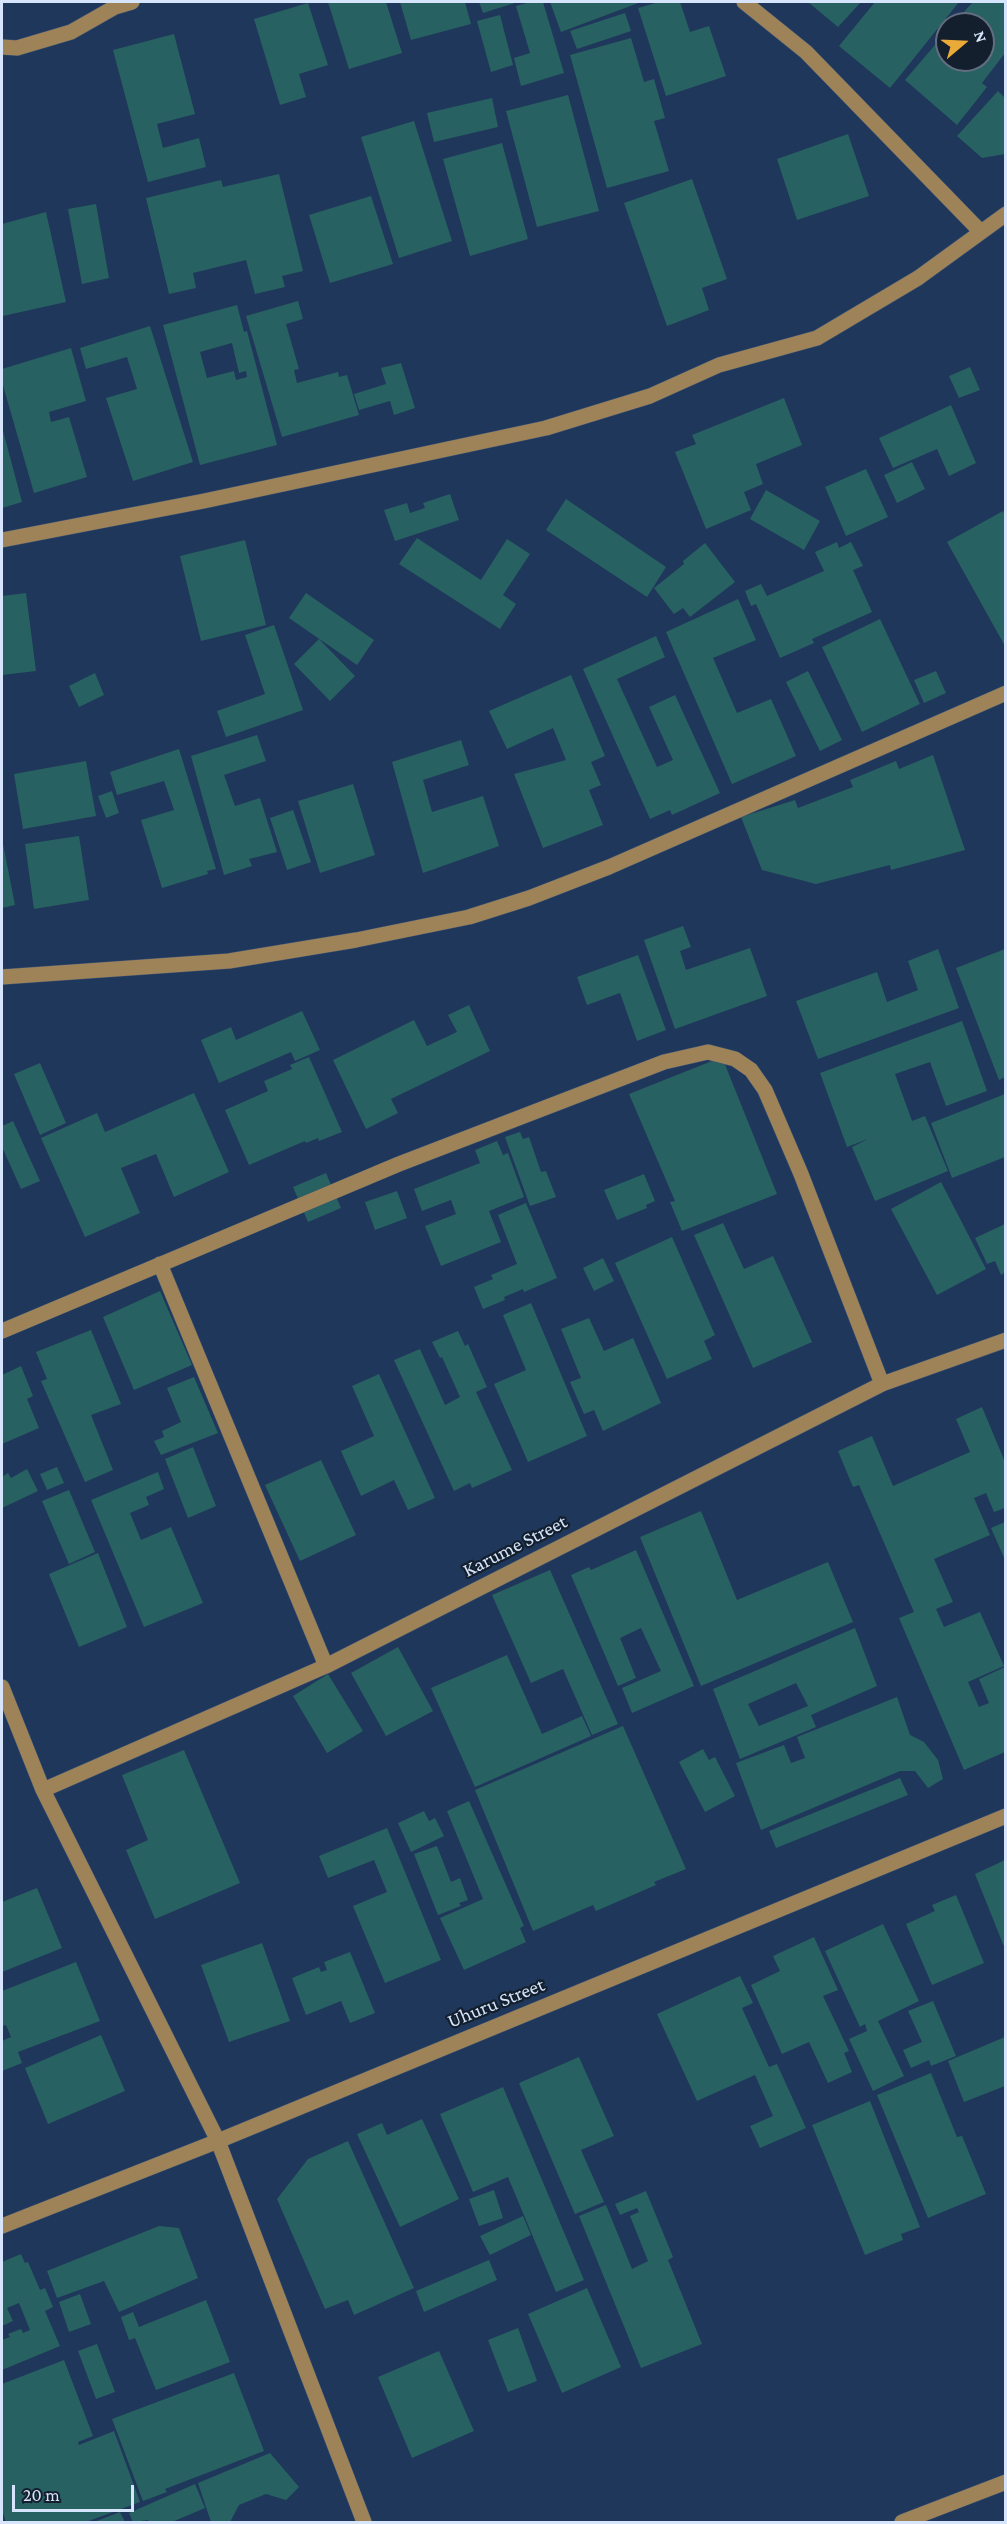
<!DOCTYPE html>
<html>
<head>
<meta charset="utf-8">
<style>
	body { margin:0 }
	#map { position:relative; width:1007px; height:2524px; overflow:hidden; background:#1f375a; font-family:"Crimson Pro",serif }
	canvas { display:block }
	.frame { position:absolute; inset:0; border:3px solid #d6e5fb; pointer-events:none }
	.north { position:absolute; left:935px; top:12px; width:60px; height:60px; box-sizing:border-box; background:#141f2e; border:2px solid #626e80; border-radius:50%; rotate:71deg; font-size:16px; font-weight:700; line-height:24px; text-align:center; color:#d6e5fb }
	.north::after { content:''; display:block; margin:auto; width:21px; height:27px; background:#eaaa38; clip-path:polygon(50% 0,100% 100%,50% 72%,0 100%) }
	.scale { position:absolute; left:12px; top:2485px; width:122px; height:27px; box-sizing:border-box; border:3px solid #d6e5fb; border-top:0; padding-left:8px; font-size:18px; line-height:21px; white-space:nowrap; color:#d6e5fb; -webkit-text-stroke:4px #141f2e; paint-order:stroke }
</style>
</head>
<body>
<div id="map">
<canvas width="1007" height="2524"></canvas>
<div class="frame"></div>
<div class="north">N</div>
<div class="scale">20 m</div>
</div>
<script>
const c = document.querySelector('canvas').getContext('2d');
c.lineJoin = 'round';
function fill(path, color) {
  c.fillStyle = color;
  c.fill(path, 'evenodd');
}
function poly(rows) {
  const path = new Path2D();
  for (const r of rows) {
    path.moveTo(r[0], r[1]);
    for (let i = 2; i < r.length; i += 2) path.lineTo(r[i], r[i + 1]);
  }
  return path;
}
function strokePath(path, color, width, dash) {
  c.strokeStyle = color;
  c.lineWidth = width;
  c.lineCap = dash ? 'butt' : 'round';
  c.setLineDash(dash || []);
  c.stroke(path);
}
function label(font, color, halo, rows, align = 'center') {
  c.font = font + ' "Crimson Pro",serif';
  c.lineWidth = 4.5;
  c.setLineDash([]);
  c.textBaseline = 'middle';
  c.strokeStyle = halo;
  c.fillStyle = color;
  for (const [text, x, y, turn = 0] of rows) {
    c.save();
    c.translate(x, y);
    c.rotate((+turn || 0) * Math.PI / 180);
    c.textAlign = isNaN(turn) ? turn : align;
    if (halo) c.strokeText(text, 0, 0);
    c.fillText(text, 0, 0);
    c.restore();
  }
}
const building = poly([
	[328,2,386,2,402,53,349,69],
	[400,2,465,2,471,24,411,40],
	[479,2,518,2,483,13],
	[530,2,543,2,564,73,521,86,514,58,530,53,516,6],
	[550,2,641,2,561,32],
	[659,2,680,2,690,32,709,26,726,76,666,96,638,8],
	[808,2,861,2,838,27],
	[875,2,959,2,890,88,839,46],
	[973,2,1005,2,1005,53,982,83,987,87,957,125,905,80,947,31,947,60,983,60,983,24,953,24],
	[308,3,328,65,299,74,306,97,280,105,254,19],
	[625,13,631,31,577,49,570,31],
	[500,15,513,65,491,72,477,21],
	[174,34,195,114,157,124,163,148,199,138,206,167,148,182,113,50],
	[631,38,644,82,654,79,665,118,654,121,669,171,607,188,570,55],
	[998,91,1005,98,1005,154,982,158,957,136],
	[568,95,599,211,537,227,506,111],
	[492,98,498,127,434,142,427,113],
	[414,121,452,241,399,258,361,137],
	[848,134,869,196,797,220,777,159],
	[502,143,528,239,470,256,443,159],
	[279,174,303,271,282,276,285,287,255,294,246,260,193,273,196,288,169,294,146,198,221,180,223,187],
	[692,179,727,279,702,288,709,310,667,326,624,203],
	[371,196,393,264,330,283,309,215],
	[96,204,109,278,82,284,68,209],
	[46,212,66,302,3,316,2,224],
	[298,301,303,319,286,324,299,369,294,370,297,383,338,372,339,377,347,375,359,415,282,437,246,316],
	[237,305,244,332,247,331,277,445,200,465,163,325],
	[232,343,239,373,246,371,247,377,236,380,234,371,207,378,200,352],
	[150,326,193,462,133,481,106,398,137,389,127,357,86,369,80,348],
	[71,348,86,401,49,412,51,422,69,417,87,477,34,493,2,382,2,369],
	[401,363,415,408,394,415,390,401,359,410,354,394,386,384,381,368],
	[970,367,980,390,959,398,949,376],
	[784,398,802,445,756,464,763,484,744,492,751,510,706,529,675,452,696,444,692,435],
	[951,405,976,463,949,476,937,449,893,468,879,438],
	[2,427,22,502,2,508],
	[912,462,925,489,897,503,884,475],
	[866,469,888,517,846,536,825,487],
	[766,490,820,521,804,550,750,519],
	[450,494,459,520,395,541,384,510,407,503,410,513,425,508,423,503],
	[566,499,666,567,647,597,546,530],
	[1003,511,1005,516,1005,646,947,542],
	[417,538,481,580,507,539,530,554,503,595,516,604,500,629,399,564],
	[245,540,266,625,201,641,180,556],
	[837,542,839,548,851,542,863,566,853,570,872,612,812,639,814,643,780,658,756,604,751,606,745,591,761,584,767,596,824,571,815,552],
	[705,543,735,582,690,617,683,608,674,614,654,588,684,564,683,561],
	[26,593,36,671,2,675,2,596],
	[306,593,374,640,357,665,289,618],
	[738,599,756,640,713,658,737,713,771,699,796,756,732,784,666,632],
	[880,619,920,704,862,732,822,647],
	[274,625,303,710,226,737,217,711,265,694,245,635],
	[656,636,665,657,617,679,657,767,673,760,649,707,675,695,720,793,672,815,670,810,650,819,583,669],
	[319,639,355,676,330,701,294,664],
	[808,671,842,740,820,751,786,682],
	[936,671,946,693,924,703,914,680],
	[95,673,104,695,79,707,69,686],
	[571,675,605,756,591,762,601,785,589,790,603,825,543,848,514,774,566,760,553,728,507,749,489,711],
	[257,735,266,761,224,775,235,806,260,798,277,852,249,859,252,866,224,875,191,756],
	[461,740,469,765,423,780,432,812,483,796,499,846,423,873,392,762],
	[179,749,216,869,207,871,208,874,162,888,141,820,174,810,164,781,117,795,110,772],
	[933,755,965,850,891,870,890,865,816,884,762,870,741,817,795,800,798,808,853,787,850,780,896,761,899,769],
	[86,761,96,816,23,829,14,774],
	[353,784,375,855,320,873,298,801],
	[112,791,119,813,106,818,98,796],
	[293,810,311,862,287,870,270,818],
	[79,836,89,900,34,909,25,844],
	[2,839,15,905,2,908],
	[683,926,691,947,680,951,686,970,750,948,767,996,675,1029,644,940],
	[938,949,959,1008,818,1059,796,1001,877,972,887,1002,918,990,908,961],
	[1005,949,1005,1077,999,1080,956,968],
	[638,955,666,1030,637,1041,620,993,587,1005,577,977],
	[469,1005,490,1051,391,1099,398,1113,366,1129,333,1060,414,1020,427,1046,457,1032,448,1015],
	[302,1011,320,1050,295,1061,291,1052,219,1083,201,1040,231,1027,236,1040],
	[962,1021,987,1091,946,1106,930,1062,895,1074,912,1121,925,1116,948,1171,875,1201,852,1147,868,1139,847,1147,820,1073],
	[309,1057,342,1132,319,1141,318,1138,306,1143,305,1141,249,1165,225,1110,268,1091,264,1081,292,1069,290,1065],
	[722,1057,777,1194,682,1231,670,1202,675,1201,629,1094],
	[40,1063,66,1123,40,1135,14,1074],
	[194,1093,229,1172,174,1197,156,1154,121,1168,140,1213,85,1237,41,1138,97,1113,105,1132],
	[1005,1094,1005,1157,952,1178,931,1123],
	[13,1121,40,1181,21,1189,2,1147,2,1126],
	[520,1132,523,1139,529,1137,541,1172,546,1171,556,1197,530,1206,505,1137],
	[497,1141,503,1155,508,1153,524,1197,489,1211,501,1242,441,1266,425,1226,456,1214,451,1200,422,1211,414,1189,480,1163,475,1150],
	[326,1173,341,1208,308,1222,293,1187],
	[644,1174,655,1201,646,1205,647,1208,617,1220,604,1190],
	[941,1182,986,1269,937,1295,891,1209],
	[397,1191,407,1218,375,1230,365,1202],
	[526,1203,557,1278,524,1292,523,1289,504,1297,505,1300,483,1309,474,1287,493,1279,491,1275,517,1264,498,1215],
	[723,1223,744,1269,773,1256,812,1342,753,1368,694,1235],
	[1005,1224,1005,1272,1001,1275,995,1261,987,1264,975,1238],
	[672,1237,715,1335,704,1341,712,1359,667,1379,615,1263],
	[603,1258,614,1281,594,1291,583,1268],
	[160,1291,192,1365,134,1390,103,1317],
	[531,1303,587,1436,528,1462,494,1384,526,1370,503,1315],
	[589,1318,604,1351,633,1338,661,1403,603,1431,594,1410,584,1414,570,1382,581,1378,561,1329],
	[91,1330,121,1404,91,1415,113,1470,85,1482,41,1381,47,1379,36,1352],
	[458,1331,465,1346,468,1344,487,1387,476,1392,512,1470,472,1488,470,1483,454,1491,394,1360,420,1349,445,1405,460,1397,442,1357,440,1358,432,1342],
	[21,1366,33,1396,27,1399,39,1428,2,1444,2,1375],
	[379,1374,435,1498,408,1510,394,1480,361,1496,341,1451,374,1436,352,1386],
	[194,1377,218,1433,161,1455,154,1441,164,1437,162,1431,181,1422,167,1388],
	[982,1407,1005,1462,1005,1508,994,1512,986,1493,974,1498,990,1535,934,1559,953,1602,936,1609,944,1627,980,1612,1004,1666,968,1682,979,1707,989,1703,979,1679,1005,1667,1005,1752,964,1770,899,1618,914,1612,859,1485,853,1487,838,1451,872,1436,893,1486,970,1452,956,1419],
	[193,1447,216,1506,188,1518,165,1459],
	[321,1460,356,1535,300,1561,265,1485],
	[57,1467,64,1483,47,1490,40,1474],
	[27,1469,38,1491,2,1508,2,1477,8,1473,11,1478],
	[158,1472,164,1489,146,1497,149,1505,130,1513,141,1540,171,1527,203,1603,144,1627,91,1500],
	[69,1490,95,1552,69,1564,42,1501],
	[701,1511,737,1600,828,1562,853,1622,701,1686,640,1537],
	[1005,1522,1005,1560,991,1528],
	[636,1550,694,1686,632,1713,622,1688,661,1671,641,1628,620,1638,636,1678,618,1686,571,1575,589,1567,591,1570],
	[98,1553,127,1627,79,1647,49,1574],
	[550,1570,618,1724,592,1735,563,1669,531,1683,492,1595],
	[855,1628,877,1686,811,1715,816,1727,740,1759,713,1689],
	[796,1683,808,1706,759,1726,748,1704],
	[398,1647,433,1711,386,1736,351,1673],
	[507,1655,542,1734,582,1716,591,1736,475,1787,431,1688],
	[328,1674,363,1731,327,1753,293,1696],
	[897,1697,910,1735,924,1742,938,1760,943,1779,928,1788,915,1771,900,1771,761,1830,736,1763,784,1745,791,1763,805,1758,797,1737],
	[623,1726,686,1869,654,1882,656,1885,596,1911,593,1905,533,1931,475,1790],
	[703,1749,709,1760,715,1757,735,1796,705,1812,679,1762],
	[184,1750,240,1883,155,1919,126,1850,148,1840,122,1775],
	[900,1778,908,1795,776,1848,769,1831],
	[469,1801,524,1926,520,1928,526,1942,464,1970,440,1918,483,1899,447,1811],
	[424,1811,429,1821,435,1818,444,1836,411,1852,398,1823],
	[387,1828,441,1960,385,1983,353,1906,387,1892,374,1860,328,1878,319,1856],
	[437,1846,451,1882,460,1878,468,1900,459,1903,461,1906,438,1915,414,1854],
	[1005,1860,1005,1949,975,1874],
	[37,1888,62,1948,2,1972,2,1902],
	[956,1895,984,1963,932,1985,906,1924,935,1911,932,1905],
	[883,1924,919,2001,878,2021,904,2076,873,2091,849,2039,867,2031,865,2024,860,2027,825,1951],
	[814,1937,838,1990,823,1996,849,2051,844,2053,852,2072,828,2083,809,2042,782,2054,751,1985,780,1971,773,1956],
	[262,1943,290,2021,229,2042,201,1965],
	[350,1952,375,2013,350,2023,341,2001,306,2015,292,1978,319,1967,321,1972,327,1970,324,1962],
	[76,1962,100,2021,18,2052,22,2063,2,2071,2,2041,11,2037,6,2025,2,2026,2,1991],
	[740,1976,753,2003,742,2008,769,2067,777,2064,806,2128,760,2148,750,2126,773,2116,755,2075,697,2101,657,2014],
	[933,2001,956,2056,931,2066,929,2060,911,2068,903,2050,922,2042,908,2011],
	[101,2035,125,2091,48,2124,25,2068],
	[1005,2037,1005,2086,964,2102,948,2061],
	[579,2057,614,2136,581,2150,604,2202,575,2214,519,2083],
	[931,2073,957,2137,962,2136,986,2194,928,2218,877,2095],
	[503,2087,584,2280,556,2292,508,2177,473,2192,440,2114],
	[870,2101,920,2227,901,2234,903,2240,865,2255,812,2125],
	[422,2119,459,2199,400,2227,357,2134,382,2123,387,2135],
	[348,2141,414,2288,354,2315,348,2300,325,2309,277,2199,308,2159],
	[494,2190,503,2218,479,2226,469,2199],
	[646,2191,673,2257,668,2260,702,2344,641,2368,579,2216,606,2205,632,2269,648,2261,630,2216,639,2212,637,2208,620,2215,615,2204],
	[523,2216,531,2235,490,2255,480,2236],
	[159,2226,179,2228,198,2278,119,2312,104,2281,57,2298,47,2271],
	[21,2254,25,2263,28,2262,40,2290,45,2288,53,2307,45,2311,60,2346,2,2370,2,2340,10,2337,8,2334,21,2329,23,2333,30,2330,19,2303,7,2308,13,2321,2,2326,2,2262],
	[489,2260,497,2280,424,2312,416,2291],
	[587,2288,621,2367,562,2393,528,2314],
	[80,2294,91,2324,69,2332,59,2302],
	[206,2300,230,2362,156,2390,135,2338,129,2340,121,2317,133,2312,139,2327],
	[518,2328,537,2381,508,2392,488,2340],
	[97,2344,115,2392,96,2399,78,2351],
	[439,2351,474,2431,412,2458,378,2377],
	[64,2360,93,2436,78,2442,79,2445,114,2431,140,2502,86,2522,6,2522,2,2510,2,2384],
	[234,2373,264,2451,165,2489,167,2492,143,2501,112,2419],
	[270,2453,299,2487,286,2500,266,2494,239,2505,230,2522,211,2522,198,2483],
	[195,2484,205,2508,172,2522,149,2522,148,2520,133,2522,129,2513],
	[120,2512,125,2522,94,2522]
]);
const minor = poly([
	[744,2,806,52,980,231],
	[2,47,17,48,71,32,115,7,132,2],
	[2,540,204,501,546,428,650,396,719,365,817,338,918,278,1006,214],
	[2,977,229,961,356,940,469,917,529,898,609,867,1006,693],
	[160,1264,326,1666],
	[2,1331,399,1164,664,1062,708,1052,735,1059,751,1070,765,1090,801,1174,882,1384],
	[2,1687,43,1790,218,2141,364,2522],
	[43,1790,326,1666,882,1384,1006,1340],
	[2,2226,218,2141,1006,1816],
	[902,2522,1006,2482]
]);
const streetNames = [
	["Karume Street",515,1546,-27],
	["Uhuru Street",496,2003,-22]
];
fill(building, '#286162');
strokePath(minor, '#3c5374', 16);
strokePath(minor, '#9e8359', 15);
label('20px', '#d6e5fb', '#141f2e', streetNames);
</script>
</body>
</html>
